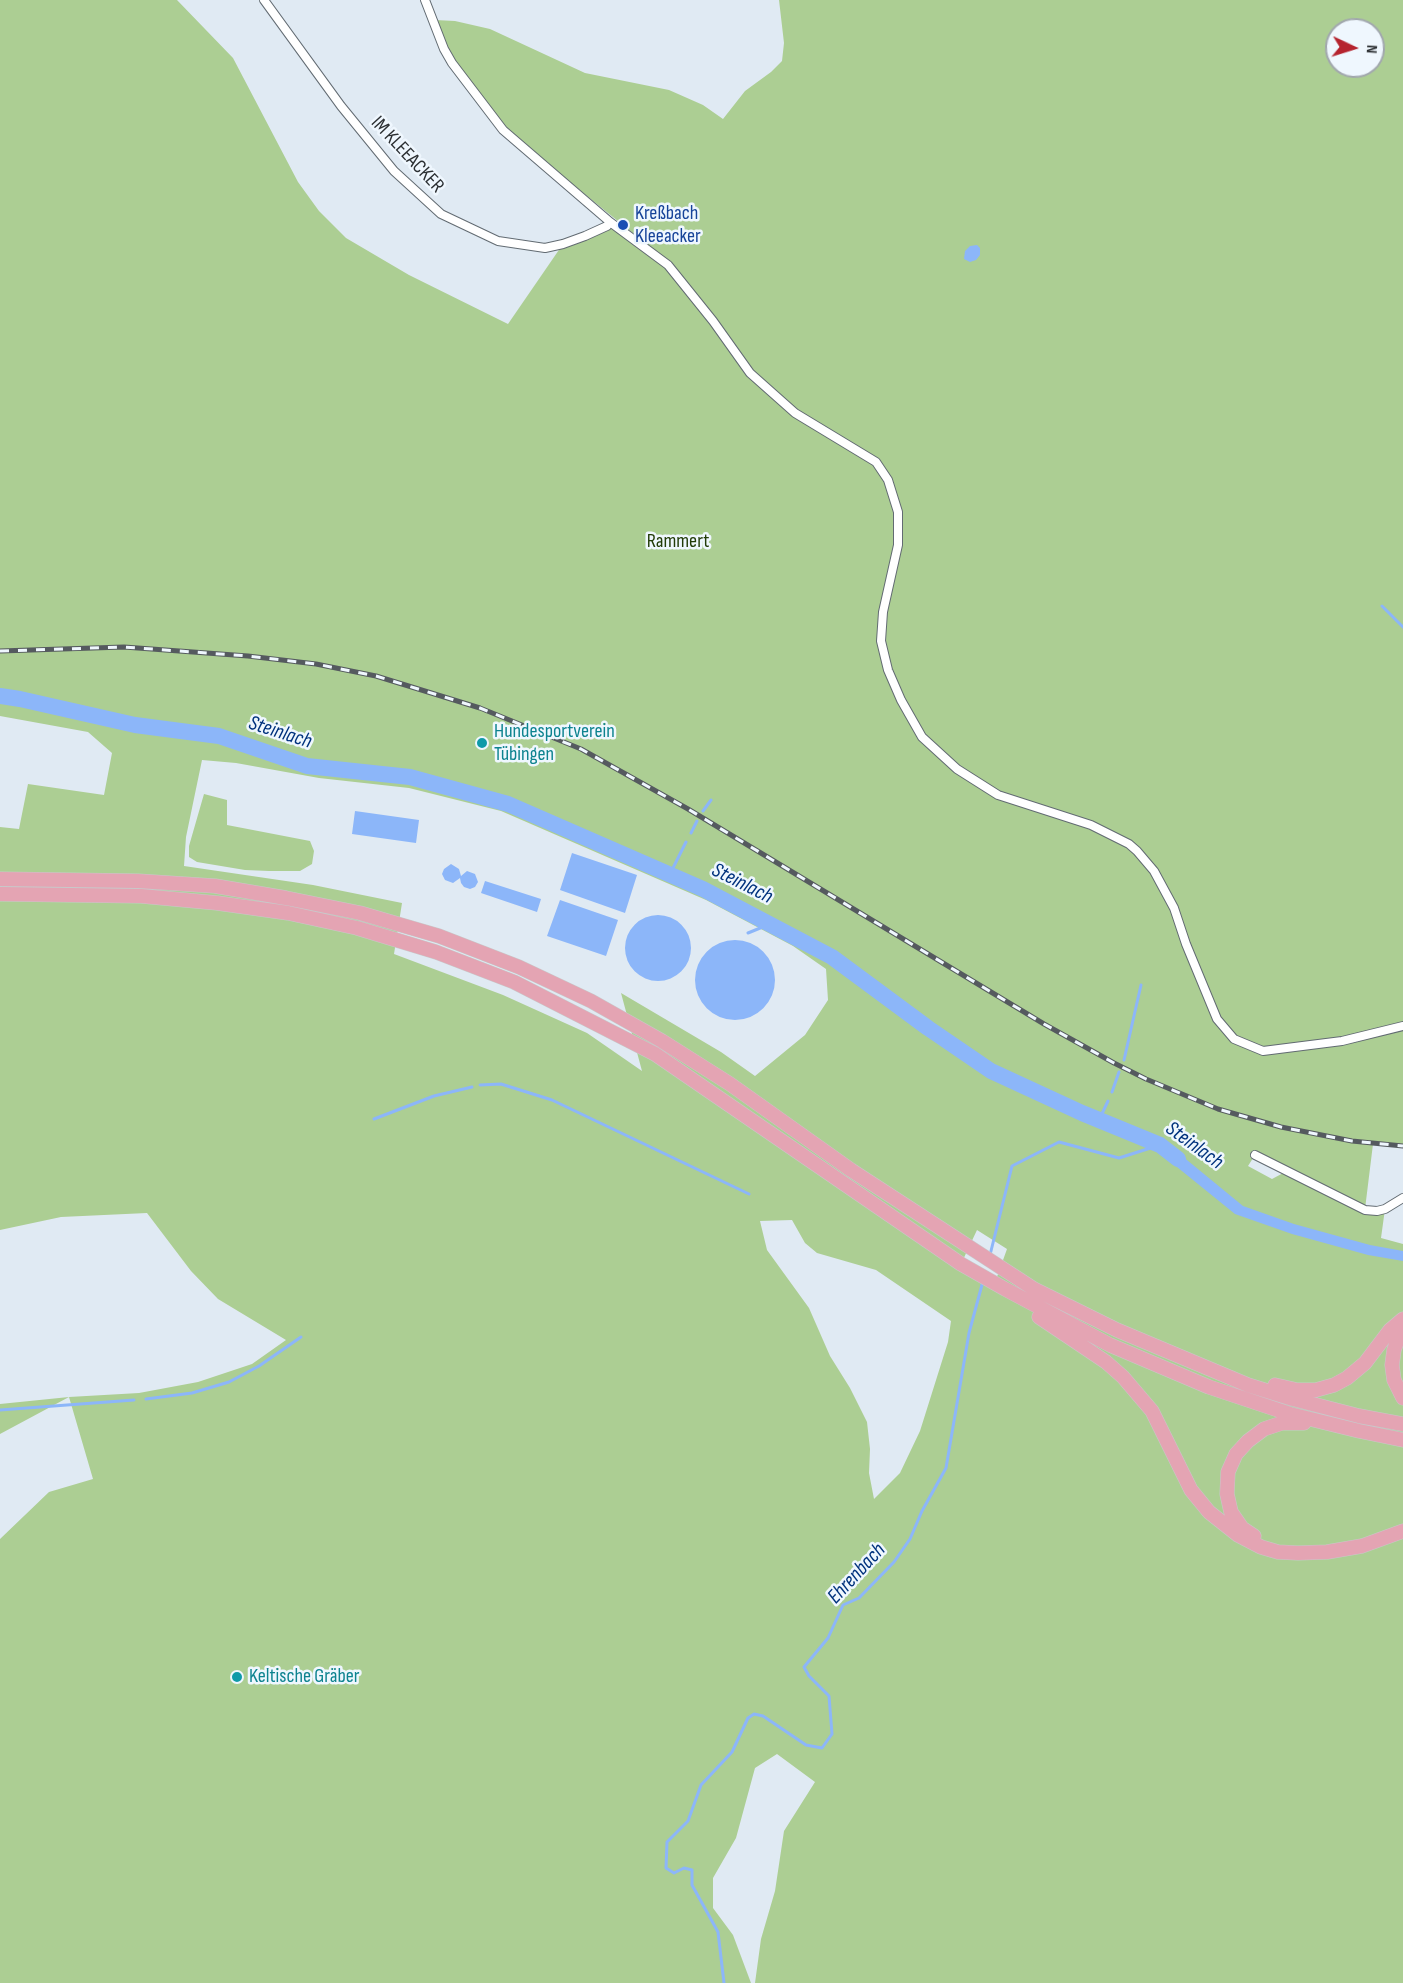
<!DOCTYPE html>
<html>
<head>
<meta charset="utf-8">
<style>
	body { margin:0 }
	#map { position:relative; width:1403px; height:1983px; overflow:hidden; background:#e0eaf3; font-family:"Sofia Sans Condensed",sans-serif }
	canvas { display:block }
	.north { position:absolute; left:1325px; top:18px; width:60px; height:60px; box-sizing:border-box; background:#eff7fe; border:2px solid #a1a7ad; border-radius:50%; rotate:94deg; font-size:16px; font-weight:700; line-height:24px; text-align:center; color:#2c3033 }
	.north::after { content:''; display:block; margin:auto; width:21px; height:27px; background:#b5242f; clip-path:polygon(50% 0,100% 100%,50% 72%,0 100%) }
</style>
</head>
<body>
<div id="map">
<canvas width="1403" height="1983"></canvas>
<div class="north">N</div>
</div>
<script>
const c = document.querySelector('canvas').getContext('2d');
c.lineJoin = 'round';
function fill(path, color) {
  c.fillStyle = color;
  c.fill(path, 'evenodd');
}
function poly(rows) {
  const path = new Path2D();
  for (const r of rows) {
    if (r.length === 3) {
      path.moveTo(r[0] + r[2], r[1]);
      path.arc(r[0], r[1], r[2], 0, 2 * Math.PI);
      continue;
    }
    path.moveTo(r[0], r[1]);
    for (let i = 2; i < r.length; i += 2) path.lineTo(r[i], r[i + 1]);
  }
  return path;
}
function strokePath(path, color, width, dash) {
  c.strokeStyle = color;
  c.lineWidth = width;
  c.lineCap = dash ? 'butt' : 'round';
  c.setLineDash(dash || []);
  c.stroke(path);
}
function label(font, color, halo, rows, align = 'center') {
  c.font = font + ' "Sofia Sans Condensed",sans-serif';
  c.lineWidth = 5;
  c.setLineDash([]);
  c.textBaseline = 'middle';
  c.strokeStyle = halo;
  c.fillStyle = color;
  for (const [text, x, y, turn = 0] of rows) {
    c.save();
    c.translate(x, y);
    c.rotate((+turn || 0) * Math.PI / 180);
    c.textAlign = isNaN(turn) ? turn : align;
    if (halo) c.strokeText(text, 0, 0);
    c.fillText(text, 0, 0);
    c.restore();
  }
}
const green = poly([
	[0,0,177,0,233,58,298,182,319,211,346,238,409,275,508,324,563,244,610,222,648,250,650,247,535,154,502,123,450,54,435,20,455,21,490,29,585,73,669,90,703,105,723,119,745,91,771,72,782,61,784,43,779,0,1403,0,1403,1146,1373,1144,1365,1209,1385,1209,1381,1238,1403,1244,1403,1983,755,1983,761,1939,775,1891,784,1831,815,1782,777,1754,755,1768,736,1838,713,1878,713,1908,733,1935,751,1983,0,1983,0,1539,49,1492,93,1479,69,1397,0,1434,0,1404,69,1397,139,1393,198,1382,252,1364,286,1340,218,1299,191,1271,147,1213,61,1217,0,1230,0,827,19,829,28,784,104,795,112,753,88,732,0,716],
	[1337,30,1373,30,1373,66,1363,66,1359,68,1337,66],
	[202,760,236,763,319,778,409,788,501,811,706,900,793,946,826,969,828,1000,805,1035,755,1076,721,1052,621,993,642,1071,587,1033,503,995,394,954,402,903,313,885,184,866,186,837],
	[1255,1155,1287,1171,1272,1179,1248,1166],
	[792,1220,805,1243,817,1253,876,1270,951,1321,948,1342,920,1431,900,1473,874,1499,869,1473,870,1449,867,1422,850,1388,830,1356,809,1308,767,1250,760,1221],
	[977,1230,1007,1249,993,1288,961,1264],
	[204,794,227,800,227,825,310,841,314,851,312,864,300,871,269,871,245,870,197,862,189,857,189,846]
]);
const water = poly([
	[977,245,980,248,980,255,976,260,970,262,964,259,965,251,970,246],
	[355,811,419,820,416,843,352,834],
	[572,853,637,875,625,913,560,890],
	[451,864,459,869,461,876,467,871,475,874,478,882,475,887,470,889,464,887,461,883,460,878,453,883,445,880,442,874,444,869],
	[485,881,541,899,537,912,481,893],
	[560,900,618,920,606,956,547,936],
	[658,948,33],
	[735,980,40],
	[1165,1142,1243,1206,1294,1224,1370,1245,1403,1251,1403,1261,1368,1255,1292,1234,1235,1214,1156,1150]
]);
const stream = poly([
	[1382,606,1403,627],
	[703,811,711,800],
	[691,833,697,821],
	[670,874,686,842],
	[748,933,770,924],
	[1124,1060,1141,985],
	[480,1085,501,1084,552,1100,749,1194],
	[1112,1092,1119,1072],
	[374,1119,434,1096,472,1087],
	[1099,1120,1108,1101],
	[990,1255,1012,1166,1059,1142,1119,1158,1160,1145],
	[146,1399,192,1393,229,1382,259,1366,301,1337],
	[0,1410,134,1400],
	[724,1983,718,1932,692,1885,692,1870,684,1868,674,1873,666,1868,667,1842,688,1821,701,1785,732,1752,748,1718,754,1714,763,1716,806,1745,822,1748,832,1734,829,1696,809,1676,804,1667,828,1638,843,1605,859,1598,894,1562,910,1539,922,1511,946,1468,969,1333,983,1281]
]);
const river = poly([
	[0,696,20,699,135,725,219,736,307,766,410,777,508,804,703,889,832,957,928,1028,991,1071,1082,1113,1160,1145,1178,1159]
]);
const minor = poly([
	[264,0,341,106,394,171,441,214,498,241,545,248,563,244,585,236,607,226,610,222],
	[425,0,444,49,452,63,503,130,610,222,668,265,713,321,750,373,795,413,876,462,888,480,898,512,898,545,883,612,881,641,888,670,901,700,922,737,957,769,998,795,1091,825,1129,844,1137,851,1154,871,1174,908,1186,944,1217,1019,1234,1039,1263,1051,1342,1041,1403,1026],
	[1255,1155,1365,1210,1377,1211,1385,1209,1403,1198]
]);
const trunk = poly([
	[0,879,138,881,215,886,286,898,360,913,439,936,519,967,591,1001,662,1041,730,1084,851,1170,1034,1289,1117,1330,1248,1385,1293,1399,1359,1416,1403,1424],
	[0,894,141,896,217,903,288,913,357,928,436,952,514,982,655,1054,961,1264,1005,1289,1110,1345,1209,1387,1290,1414,1359,1431,1403,1440],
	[1039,1317,1106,1362,1123,1377,1152,1411,1191,1490,1209,1512,1238,1535,1261,1547,1278,1552,1298,1553,1327,1552,1362,1546,1403,1531],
	[1403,1329,1400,1333,1394,1350,1392,1365,1394,1380,1403,1398],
	[1275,1385,1297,1390,1316,1390,1334,1385,1347,1378,1365,1363,1390,1330,1403,1319],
	[1254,1536,1242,1528,1231,1512,1227,1494,1228,1472,1236,1454,1248,1441,1264,1429,1282,1423,1304,1423]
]);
const rail = poly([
	[0,651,124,647,248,656,316,664,376,676,480,708,581,749,688,809,1044,1024,1114,1063,1146,1079,1218,1109,1281,1127,1352,1141,1403,1146]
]);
const markers = [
	[623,225,6,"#1a4fb4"],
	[482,743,6,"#0f9aa8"],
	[237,1677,6,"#0f9aa8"]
];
const streetNames = [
	["IM KLEEACKER",407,155,47]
];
const transitNames = [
	["Kreßbach",635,214],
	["Kleeacker",635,237]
];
const parkNames = [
	["Rammert",678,542]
];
const cultureNames = [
	["Hundesportverein",494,732],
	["Tübingen",494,755],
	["Keltische Gräber",249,1677]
];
const waterNames = [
	["Steinlach",280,733,18],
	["Steinlach",742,884,27],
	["Steinlach",1194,1146,36],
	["Ehrenbach",857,1574,-47]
];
fill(green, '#acce93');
fill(water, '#8cb6f9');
strokePath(stream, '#8cb6f9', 3);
strokePath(river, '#8cb6f9', 16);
strokePath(minor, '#626b72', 10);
strokePath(trunk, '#c8c9ca', 15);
strokePath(minor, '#fff', 8);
strokePath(trunk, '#e4a4b3', 14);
strokePath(rail, '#555a5f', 5);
strokePath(rail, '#eff7fe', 3, [9]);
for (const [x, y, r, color] of markers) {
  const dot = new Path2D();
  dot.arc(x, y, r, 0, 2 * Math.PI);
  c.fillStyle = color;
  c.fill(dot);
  strokePath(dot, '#eff7fe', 2);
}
label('20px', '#2c3033', '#eff7fe', streetNames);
label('20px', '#164399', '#eff7fe', transitNames, 'left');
label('20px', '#223c08', '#eff7fe', parkNames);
label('20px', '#0d838f', '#eff7fe', cultureNames, 'left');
label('italic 21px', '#00327d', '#eff7fe', waterNames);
</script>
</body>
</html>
